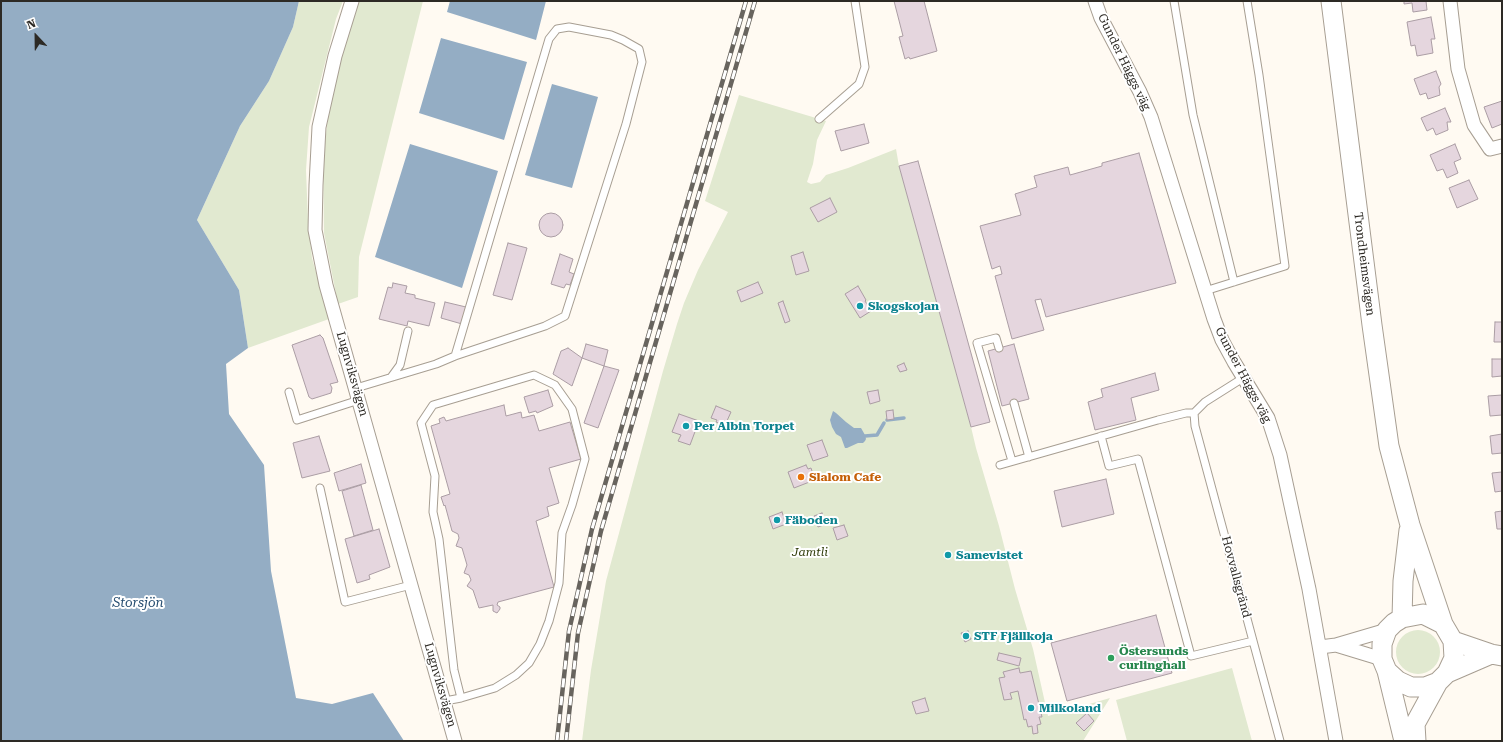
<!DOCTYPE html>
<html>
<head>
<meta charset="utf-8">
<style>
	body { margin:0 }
	#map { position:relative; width:1503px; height:742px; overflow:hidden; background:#fffaf2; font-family:"Roboto Serif",serif }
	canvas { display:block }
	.frame { position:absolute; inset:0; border:2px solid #2d2a25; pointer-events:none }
	.north { position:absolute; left:16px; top:16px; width:40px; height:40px; -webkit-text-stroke:3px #fff; paint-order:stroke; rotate:338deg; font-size:11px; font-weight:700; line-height:16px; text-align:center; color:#2d2a25 }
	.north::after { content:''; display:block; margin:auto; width:14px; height:18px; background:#2d2a25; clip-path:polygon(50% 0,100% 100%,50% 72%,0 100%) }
</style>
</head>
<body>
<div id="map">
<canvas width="1503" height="742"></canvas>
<div class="frame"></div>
<div class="north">N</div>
</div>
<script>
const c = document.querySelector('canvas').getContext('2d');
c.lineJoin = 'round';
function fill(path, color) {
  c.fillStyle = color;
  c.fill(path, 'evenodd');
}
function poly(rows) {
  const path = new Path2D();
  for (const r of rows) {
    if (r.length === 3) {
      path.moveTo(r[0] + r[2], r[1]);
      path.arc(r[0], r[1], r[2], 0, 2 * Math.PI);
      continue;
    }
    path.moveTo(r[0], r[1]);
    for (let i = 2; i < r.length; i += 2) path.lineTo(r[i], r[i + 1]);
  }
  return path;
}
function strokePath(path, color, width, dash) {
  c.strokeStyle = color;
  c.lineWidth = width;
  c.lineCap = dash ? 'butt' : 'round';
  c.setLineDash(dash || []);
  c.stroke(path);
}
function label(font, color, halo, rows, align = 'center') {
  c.font = font + ' "Roboto Serif",serif';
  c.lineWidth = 4;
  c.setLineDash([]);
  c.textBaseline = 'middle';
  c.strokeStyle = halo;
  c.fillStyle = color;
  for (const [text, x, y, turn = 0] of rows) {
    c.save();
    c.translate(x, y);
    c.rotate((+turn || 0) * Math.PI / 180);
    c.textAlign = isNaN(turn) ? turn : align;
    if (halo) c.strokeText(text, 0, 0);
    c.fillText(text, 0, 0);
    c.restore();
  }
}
const green = poly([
	[299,1,343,1,336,19,309,127,306,170,308,220,312,258,329,319,248,348,239,290,197,220,240,126,269,81,293,27],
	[359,1,423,1,359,257,358,297,338,304,324,233,323,158,331,94,355,12],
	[739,95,826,121,817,140,813,164,807,182,811,184,820,182,826,175,848,168,896,149,899,166,971,427,976,448,999,526,1015,589,1033,649,1048,716,1110,698,1083,741,582,741,591,670,606,581,663,371,677,324,684,303,698,270,728,212,705,201],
	[1418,652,22],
	[1232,668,1252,741,1127,741,1116,700]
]);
const water = poly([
	[1,1,299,1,293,27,269,81,240,126,197,220,239,290,248,348,226,364,229,414,264,465,271,571,296,698,332,704,373,693,404,741,1,741],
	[450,1,546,1,536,40,447,12],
	[441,38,527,62,504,140,419,113],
	[552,84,598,97,572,188,525,175],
	[410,144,498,171,462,288,375,257],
	[833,411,836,413,846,422,854,428,861,428,865,435,866,439,865,441,863,443,858,443,847,448,845,448,841,437,836,434,832,427,830,420]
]);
const stream = poly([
	[887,420,904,418],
	[865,436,877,435,884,423]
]);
const building = poly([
	[894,1,924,1,937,51,910,59,909,57,905,59,899,37,903,36,894,1],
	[1404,1,1426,1,1427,10,1413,12,1412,3,1404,4,1404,1],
	[1431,17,1435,39,1431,39,1433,53,1417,56,1415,45,1411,46,1407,22,1431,17],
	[1436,71,1441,84,1439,87,1440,95,1428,99,1426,93,1420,95,1414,79,1436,71],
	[1502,101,1502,124,1492,128,1484,107,1502,101],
	[1445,108,1451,122,1447,122,1448,130,1436,135,1433,128,1427,131,1421,118,1445,108],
	[864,124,869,143,841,151,835,131,864,124],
	[1455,144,1461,159,1454,162,1458,173,1447,178,1443,169,1437,171,1430,155,1455,144],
	[1139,153,1176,283,1046,317,1041,299,1035,300,1044,330,1012,339,995,276,1002,274,1000,266,992,269,980,226,1021,215,1015,194,1037,187,1034,176,1068,167,1070,175,1102,166,1102,163,1139,153],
	[918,161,990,422,971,427,899,166,918,161],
	[1469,180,1478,199,1457,208,1449,188,1469,180],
	[830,198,837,212,818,222,810,208,830,198],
	[551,225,12],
	[508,243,527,248,512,300,493,295,508,243],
	[803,252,809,271,796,275,791,256,803,252],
	[560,254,573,259,569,272,574,274,570,285,566,284,564,288,551,284,560,254],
	[758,282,763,293,741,302,737,291,758,282],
	[393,283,407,286,405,293,415,295,415,298,435,303,429,326,408,321,407,326,379,319,388,287,392,288,393,283],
	[858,286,866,300,865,301,871,311,860,318,845,294,858,286],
	[783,301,790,321,785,323,778,303,783,301],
	[445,302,466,307,462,324,441,318,445,302],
	[1495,322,1502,322,1502,342,1494,342,1495,322],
	[320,335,323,338,338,382,330,384,332,388,331,393,312,399,309,397,292,345,320,335],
	[586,344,608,350,604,366,582,358,586,344],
	[1014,344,1029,399,1002,406,988,351,1014,344],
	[568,348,582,358,572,386,553,374,561,351,568,348],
	[1492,359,1502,359,1502,376,1492,377,1492,359],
	[904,363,907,370,900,372,897,366,904,363],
	[604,366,619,370,598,428,584,423,604,366],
	[1155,373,1159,390,1131,398,1136,420,1095,430,1088,402,1103,397,1101,389,1155,373],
	[548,390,553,406,537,413,536,411,529,413,524,397,548,390],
	[878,390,880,401,870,404,867,392,878,390],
	[1502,395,1502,415,1490,416,1488,396,1502,395],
	[504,405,506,416,521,412,522,418,534,415,539,431,570,422,581,459,549,468,559,503,547,507,549,516,536,521,554,587,498,602,497,605,500,607,500,609,497,613,493,611,493,605,479,608,473,590,467,586,471,580,469,575,464,573,467,565,462,548,456,546,459,538,458,534,452,531,445,505,444,506,441,497,450,494,431,426,440,423,439,419,444,417,446,421,504,405],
	[716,406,731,412,726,423,724,422,723,425,716,422,717,420,711,418,716,406],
	[893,410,894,419,887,420,886,411,893,410],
	[679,414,699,421,690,445,678,441,681,435,672,432,679,414],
	[1502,434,1502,453,1492,454,1490,436,1502,434],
	[319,436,330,471,302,478,293,443,319,436],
	[822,440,828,456,813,461,807,445,822,440],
	[361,464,366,483,339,491,334,473,361,464],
	[806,465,808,469,811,468,814,477,810,478,812,481,794,488,788,472,806,465],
	[1502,472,1502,491,1495,492,1492,473,1502,472],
	[1106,479,1114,514,1062,527,1054,491,1106,479],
	[361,485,373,530,354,536,342,491,361,485],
	[1502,511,1502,529,1497,529,1495,512,1502,511],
	[782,512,786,524,773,529,769,517,782,512],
	[822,513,826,524,818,527,814,516,822,513],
	[844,525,848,536,837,540,833,528,844,525],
	[379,529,390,567,369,575,370,579,357,583,345,539,379,529],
	[1156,615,1172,673,1067,701,1051,643,1156,615],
	[968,631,971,639,965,642,961,633,968,631],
	[999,653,1021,658,1019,666,997,660,999,653],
	[1019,668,1020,673,1031,671,1042,717,1039,717,1041,724,1037,725,1038,733,1033,734,1032,726,1028,727,1026,719,1024,720,1018,691,1010,693,1012,699,1004,700,999,678,1005,677,1003,672,1019,668],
	[925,698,929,711,916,714,912,702,925,698],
	[1087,713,1094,721,1084,731,1076,723,1087,713]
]);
const lane = poly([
	[1174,1,1193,115,1234,282],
	[819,119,859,84,865,67,855,1],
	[1205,291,1285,266,1259,75,1247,1],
	[999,348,996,338,977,343,1012,461],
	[392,376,400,365,408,331],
	[1243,378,1205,402,1194,413,1195,426,1280,741],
	[356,388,436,364,455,356,545,326,565,316,626,124,642,62,639,49,623,40,611,35,569,27,557,29,549,39,455,356],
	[289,392,297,420,359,400],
	[1014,403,1029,457],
	[1101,436,1109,466,1138,459,1191,656,1253,641],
	[1000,465,1158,420,1186,413,1194,413],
	[320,488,345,602,411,585],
	[445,701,461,698,495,688,516,675,529,663,540,644,549,621,559,583,562,533,572,505,585,459,572,409,555,385,534,375,433,405,421,423,435,476,433,512,439,539,454,670,461,698]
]);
const street = poly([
	[352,1,335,56,319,127,316,185,315,230,326,285,455,741],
	[1095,1,1101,18,1140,92,1151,117,1214,319,1222,340,1234,362,1268,418,1280,455,1309,589,1336,741],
	[1450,1,1458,69,1474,125,1490,149,1502,146],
	[1336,645,1382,659],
	[1320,647,1336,645,1387,630]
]);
const secondary = poly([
	[1331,1,1372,325,1389,446,1410,525,1443,624,1453,641,1454,658,1447,673,1438,682,1425,687,1411,687,1398,681,1387,671,1382,659,1382,644,1387,630,1394,623,1402,618,1423,614,1443,624],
	[1402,618,1403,581,1409,530],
	[1453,641,1491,654,1502,656],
	[1387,671,1404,741],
	[1447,673,1491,654],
	[1416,741,1415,724,1438,682]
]);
const rail = poly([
	[557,741,569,631,592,529,746,1],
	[566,741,578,633,601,531,755,1]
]);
const markers = [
	[860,306,4,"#0f9aa8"],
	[686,426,4,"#0f9aa8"],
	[801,477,4,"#e8710a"],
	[777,520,4,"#0f9aa8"],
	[948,555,4,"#0f9aa8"],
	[966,636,4,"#0f9aa8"],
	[1111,658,4,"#2e9e5b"],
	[1031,708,4,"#0f9aa8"]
];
const streetNames = [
	["Gunder Häggs väg",1124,62,64],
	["Trondheimsvägen",1364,264,83],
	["Lugnviksvägen",352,374,74],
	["Gunder Häggs väg",1243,375,62],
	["Hovvallsgränd",1236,577,75],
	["Lugnviksvägen",440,685,74]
];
const cultureNames = [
	["Skogskojan",868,306],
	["Per Albin Torpet",694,426],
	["Fäboden",785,520],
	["Samevistet",956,555],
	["STF Fjällkoja",974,636],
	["Milkoland",1039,708]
];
const foodNames = [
	["Slalom Cafe",809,477]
];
const parkNames = [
	["Jamtli",810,552]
];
const leisureNames = [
	["Östersunds",1119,651],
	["curlinghall",1119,665]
];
const waterNames = [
	["Storsjön",138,603]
];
fill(green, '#e1e9d0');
fill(water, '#94adc4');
strokePath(stream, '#94adc4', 3.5);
fill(building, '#e5d6de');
strokePath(building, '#ab9da4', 1);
strokePath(lane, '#a79e92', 9);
strokePath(street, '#a79e92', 15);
strokePath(secondary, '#a79e92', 21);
strokePath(lane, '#fff', 7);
strokePath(street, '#fff', 13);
strokePath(secondary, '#fff', 19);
strokePath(rail, '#68645e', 4.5);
strokePath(rail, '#fff', 3, [9]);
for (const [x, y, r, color] of markers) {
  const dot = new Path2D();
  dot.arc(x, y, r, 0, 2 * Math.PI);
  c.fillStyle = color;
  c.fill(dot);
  strokePath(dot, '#fff', 1.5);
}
label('12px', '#2d2a25', '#fff', streetNames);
label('bold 12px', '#0d838f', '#fff', cultureNames, 'left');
label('bold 12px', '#c56008', '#fff', foodNames, 'left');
label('italic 12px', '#323e0c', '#fff', parkNames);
label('bold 12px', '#27864d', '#fff', leisureNames, 'left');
label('italic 13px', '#274e71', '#fff', waterNames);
</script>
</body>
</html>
